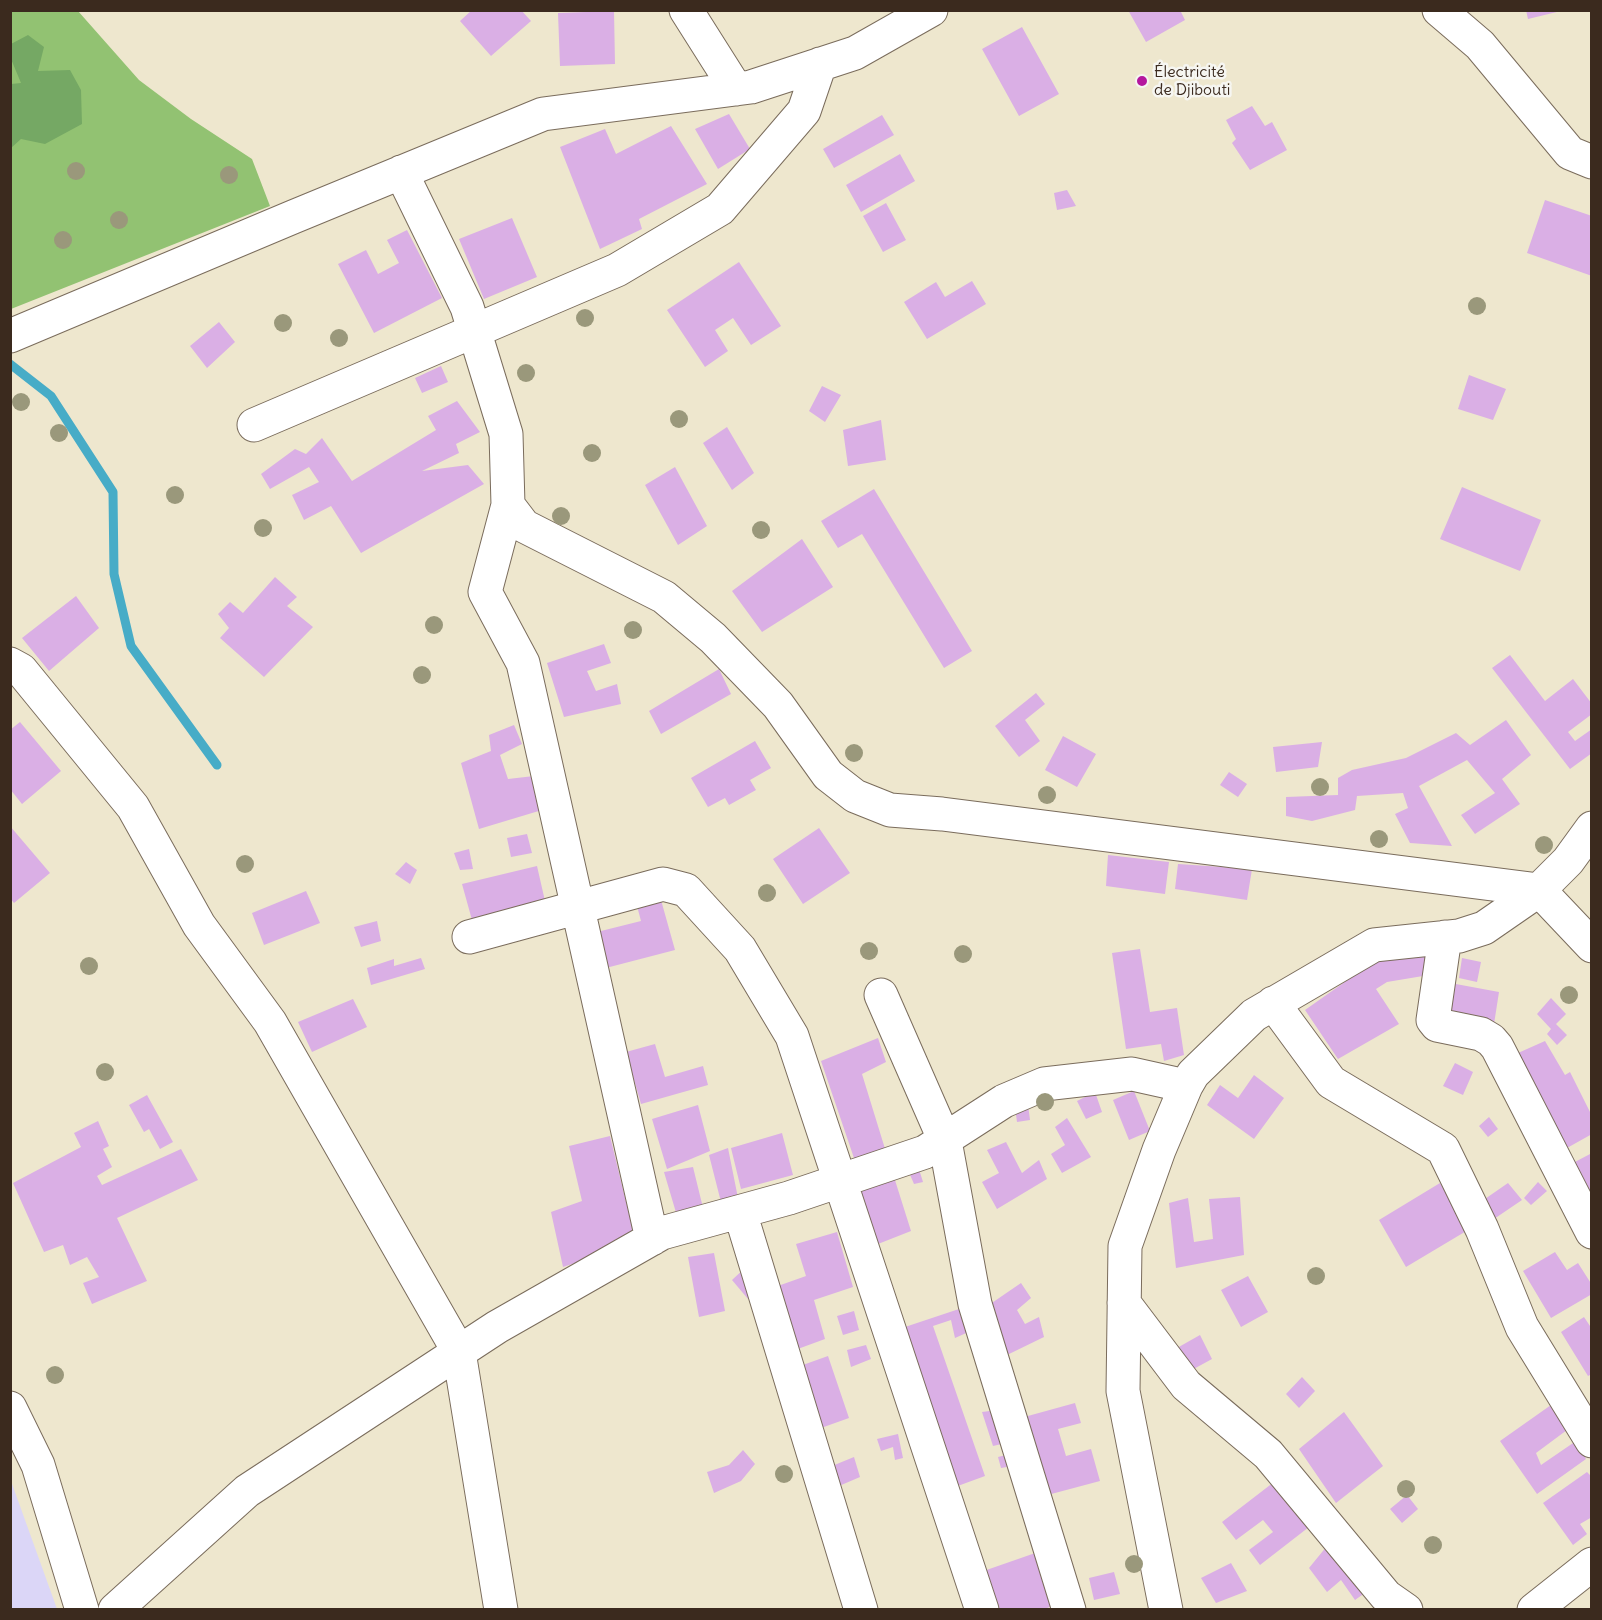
<!DOCTYPE html>
<html>
<head>
<meta charset="utf-8">
<style>
	body { margin:0 }
	#map { position:relative; width:1602px; height:1620px; overflow:hidden; background:#eee7ce; font-family:Delius,sans-serif }
	canvas { display:block }
	.frame { position:absolute; inset:0; border:12px solid #3b2a1e; pointer-events:none }
</style>
</head>
<body>
<div id="map">
<canvas width="1602" height="1620"></canvas>
<div class="frame"></div>
</div>
<script>
const c = document.querySelector('canvas').getContext('2d');
c.lineJoin = 'round';
function fill(path, color) {
  c.fillStyle = color;
  c.fill(path, 'evenodd');
}
function poly(rows) {
  const path = new Path2D();
  for (const r of rows) {
    path.moveTo(r[0], r[1]);
    for (let i = 2; i < r.length; i += 2) path.lineTo(r[i], r[i + 1]);
  }
  return path;
}
function strokePath(path, color, width, dash) {
  c.strokeStyle = color;
  c.lineWidth = width;
  c.lineCap = dash ? 'butt' : 'round';
  c.setLineDash(dash || []);
  c.stroke(path);
}
function label(font, color, halo, rows, align = 'center') {
  c.font = font + ' Delius,sans-serif';
  c.lineWidth = 5;
  c.setLineDash([]);
  c.textBaseline = 'middle';
  c.strokeStyle = halo;
  c.fillStyle = color;
  for (const [text, x, y, turn = 0] of rows) {
    c.save();
    c.translate(x, y);
    c.rotate((+turn || 0) * Math.PI / 180);
    c.textAlign = isNaN(turn) ? turn : align;
    if (halo) c.strokeText(text, 0, 0);
    c.fillText(text, 0, 0);
    c.restore();
  }
}
const built = poly([
	[10,1481,11,1481,57,1609,11,1609]
]);
const green = poly([
	[11,11,78,11,139,80,191,119,252,159,270,206,11,309]
]);
const forest = poly([
	[28,35,44,47,38,71,70,70,81,90,82,124,45,144,21,139,11,148,11,84,21,83,11,59,11,44]
]);
const stream = poly([
	[10,364,51,396,113,492,114,574,131,646,217,765]
]);
const building = poly([
	[472,10,521,10,531,21,491,56,460,21],
	[1128,10,1180,10,1185,20,1146,42],
	[1526,10,1561,10,1561,11,1528,19],
	[614,11,615,64,560,66,558,13],
	[1022,27,1059,94,1019,116,982,49],
	[1252,106,1265,126,1272,122,1287,150,1250,170,1232,143,1236,139,1226,120],
	[729,114,750,149,718,169,695,129],
	[882,115,894,135,834,168,823,149],
	[671,126,707,184,639,219,642,229,600,249,560,147,605,129,616,154],
	[900,154,915,181,861,212,846,185],
	[1067,190,1076,206,1057,210,1054,193],
	[1545,200,1592,216,1592,276,1527,253],
	[886,203,906,240,883,252,863,216],
	[512,218,537,277,484,299,459,239],
	[407,230,442,298,374,333,338,264,366,250,378,274,399,263,387,240],
	[739,262,781,326,751,345,733,318,715,330,728,351,705,367,667,310],
	[972,281,986,304,927,339,904,302,936,282,945,297],
	[219,322,235,342,207,368,190,346],
	[441,366,448,382,422,393,415,378],
	[1469,375,1506,389,1493,420,1458,409],
	[822,386,841,395,825,422,809,411],
	[457,401,480,432,456,444,459,453,422,471,468,465,484,484,361,553,331,506,304,520,292,495,319,482,309,467,270,489,261,474,295,449,306,454,322,438,352,481,436,430,428,416],
	[881,420,886,460,848,466,843,430],
	[727,427,754,473,732,490,703,443],
	[675,467,707,526,678,545,645,485],
	[1462,487,1541,520,1520,571,1440,539],
	[874,489,972,651,944,668,862,534,838,548,821,521],
	[802,539,833,587,762,632,732,591],
	[275,577,297,597,287,606,313,627,264,677,220,638,229,628,218,614,230,602,243,613],
	[76,596,99,628,49,671,22,638],
	[604,644,611,663,587,671,596,691,617,684,621,704,564,717,547,663],
	[1510,655,1545,701,1573,679,1592,704,1592,714,1568,732,1575,741,1592,729,1592,753,1570,769,1492,668],
	[719,669,731,694,661,734,649,711],
	[1036,693,1045,704,1025,720,1040,741,1019,757,995,726],
	[1506,720,1531,755,1502,779,1520,804,1475,834,1461,815,1495,793,1467,760,1419,786,1452,846,1410,843,1395,814,1408,808,1403,793,1357,796,1355,810,1312,821,1286,816,1286,797,1338,795,1338,778,1352,770,1406,758,1456,733,1470,745],
	[20,722,61,771,22,804,10,789,10,730],
	[514,725,522,744,500,755,508,779,534,776,542,810,479,829,461,763,491,751,489,735],
	[1063,736,1096,754,1077,787,1045,770],
	[755,741,771,768,750,780,756,790,729,805,725,798,708,807,691,778],
	[1322,742,1318,767,1276,772,1273,747],
	[1229,772,1247,784,1238,797,1220,785],
	[10,826,50,873,14,903,10,898],
	[819,828,850,873,803,904,773,859],
	[527,834,532,853,511,857,507,838],
	[469,849,473,869,460,870,454,853],
	[1108,855,1169,862,1165,894,1106,886],
	[406,862,417,870,410,884,395,874],
	[1178,864,1252,869,1247,900,1175,889],
	[537,866,545,901,472,920,462,884],
	[306,891,320,923,264,945,252,913],
	[661,900,675,950,602,969,593,933,641,921,637,906],
	[377,921,381,941,361,947,354,927],
	[1140,949,1150,1012,1177,1008,1184,1055,1164,1061,1161,1044,1126,1049,1112,953],
	[1427,951,1429,975,1387,982,1376,989,1399,1024,1338,1059,1305,1010,1379,958],
	[421,958,425,969,371,985,367,968,394,959,394,966],
	[1462,958,1481,962,1477,982,1459,978],
	[1445,982,1499,992,1494,1024,1439,1015],
	[1551,998,1566,1014,1556,1024,1567,1035,1557,1045,1547,1034,1551,1029,1537,1014],
	[353,999,367,1027,312,1052,298,1022],
	[878,1038,886,1062,862,1074,886,1152,856,1164,821,1061],
	[1545,1041,1565,1075,1570,1072,1592,1116,1592,1134,1567,1148,1518,1053],
	[655,1044,665,1077,703,1066,708,1085,641,1104,626,1052],
	[1455,1063,1473,1072,1463,1095,1443,1086],
	[1254,1075,1284,1098,1254,1139,1207,1105,1220,1085,1238,1098],
	[1134,1091,1150,1131,1129,1140,1113,1100],
	[1095,1092,1102,1112,1086,1119,1077,1101],
	[147,1095,173,1142,160,1149,149,1129,144,1132,129,1105],
	[698,1105,710,1151,667,1169,652,1119],
	[1028,1105,1030,1120,1017,1122,1015,1107],
	[1489,1117,1498,1129,1488,1137,1479,1126],
	[1067,1118,1091,1157,1062,1173,1051,1154,1065,1145,1055,1127],
	[98,1121,109,1146,103,1149,112,1167,97,1176,102,1185,181,1149,198,1180,117,1218,147,1281,92,1304,83,1283,99,1277,87,1257,70,1265,63,1245,44,1252,13,1183,81,1147,74,1133],
	[782,1133,793,1175,741,1189,731,1148],
	[610,1136,636,1243,563,1267,551,1212,582,1201,569,1146],
	[1006,1142,1022,1173,1039,1160,1047,1179,997,1209,982,1182,999,1173,987,1150],
	[728,1148,739,1203,722,1206,709,1155],
	[1592,1153,1592,1198,1571,1164],
	[918,1166,923,1182,914,1184,908,1170],
	[693,1167,705,1216,680,1226,664,1172],
	[894,1177,911,1231,878,1244,855,1188],
	[1538,1182,1547,1191,1531,1205,1524,1198],
	[1440,1183,1468,1230,1406,1267,1379,1220],
	[1508,1183,1522,1200,1494,1219,1482,1201],
	[1240,1197,1244,1255,1176,1268,1169,1203,1188,1198,1194,1242,1213,1239,1209,1199],
	[837,1232,853,1287,814,1300,825,1339,795,1350,775,1287,806,1276,796,1244],
	[1555,1252,1567,1270,1578,1263,1592,1285,1592,1294,1551,1318,1523,1271],
	[714,1253,725,1311,699,1317,688,1257],
	[746,1267,759,1287,748,1299,732,1280],
	[1248,1276,1268,1312,1241,1327,1221,1290],
	[1021,1283,1031,1298,1017,1310,1025,1324,1039,1317,1044,1337,1007,1355,983,1309],
	[965,1307,973,1330,955,1338,951,1320,933,1326,985,1476,955,1487,902,1328],
	[854,1311,859,1330,843,1335,837,1316],
	[1584,1317,1592,1329,1592,1374,1588,1376,1561,1332],
	[1200,1335,1212,1359,1190,1371,1177,1348],
	[866,1345,871,1359,851,1367,847,1350],
	[828,1356,849,1418,821,1428,800,1366],
	[1302,1377,1315,1391,1299,1408,1286,1394],
	[1075,1403,1081,1423,1058,1429,1066,1456,1091,1449,1100,1481,1040,1497,1017,1419],
	[1551,1405,1567,1430,1536,1453,1541,1465,1576,1441,1586,1459,1537,1494,1500,1441],
	[997,1410,1006,1443,993,1446,982,1412],
	[1344,1412,1383,1466,1336,1503,1299,1449],
	[898,1434,903,1458,895,1460,893,1447,881,1451,877,1439],
	[743,1450,755,1464,741,1481,714,1493,707,1472,729,1465],
	[1010,1454,1013,1466,1001,1468,998,1457],
	[854,1457,860,1477,839,1486,832,1466],
	[1587,1472,1592,1477,1592,1517,1580,1524,1587,1534,1573,1545,1543,1503],
	[1274,1482,1309,1527,1260,1565,1249,1550,1273,1532,1263,1520,1236,1540,1222,1522],
	[1407,1495,1418,1509,1402,1523,1390,1509],
	[1327,1546,1369,1590,1355,1600,1341,1580,1327,1592,1309,1568],
	[1041,1551,1060,1603,1042,1610,988,1610,975,1574],
	[1231,1563,1247,1591,1216,1603,1201,1578],
	[1114,1572,1120,1594,1094,1600,1089,1578]
]);
const minor = poly([
	[686,10,736,89],
	[1439,10,1480,45,1570,153,1592,162],
	[401,172,467,307,506,434,508,505,524,526,664,597,713,638,778,705,828,775,855,796,890,810,942,814,1539,890,1592,946],
	[10,336,293,217,543,114,751,87,855,53,931,10],
	[254,425,617,270,720,209,804,111,820,64],
	[508,505,485,592,523,663,652,1239],
	[10,664,21,670,133,807,199,925,270,1022,459,1352,501,1610],
	[469,937,663,884,686,890,740,949,792,1036,982,1610],
	[1445,937,1433,1020,1437,1025,1481,1034,1491,1040,1497,1047,1592,1232],
	[881,995,945,1141,975,1304,1069,1610],
	[1273,1003,1331,1082,1443,1149,1482,1229,1522,1327,1592,1441],
	[740,1212,861,1610],
	[1124,1303,1186,1385,1268,1454,1386,1596,1406,1610],
	[10,1408,38,1465,82,1610],
	[115,1610,247,1491,497,1327,662,1233,789,1198,925,1152,1004,1101,1044,1084,1132,1074,1186,1086],
	[1166,1610,1123,1391,1125,1246,1159,1150,1186,1086,1193,1074,1254,1015,1374,945,1459,936,1484,928,1539,890,1568,861,1592,828],
	[1534,1610,1592,1564]
]);
const trees = [
	[76,171],
	[229,175],
	[119,220],
	[63,240],
	[1477,306],
	[585,318],
	[283,323],
	[339,338],
	[526,373],
	[21,402],
	[679,419],
	[59,433],
	[592,453],
	[175,495],
	[561,516],
	[263,528],
	[761,530],
	[434,625],
	[633,630],
	[422,675],
	[854,753],
	[1320,787],
	[1047,795],
	[1379,839],
	[1544,845],
	[245,864],
	[767,893],
	[869,951],
	[963,954],
	[89,966],
	[1569,995],
	[105,1072],
	[1045,1102],
	[1316,1276],
	[55,1375],
	[784,1474],
	[1406,1489],
	[1433,1545],
	[1134,1564]
];
const markers = [
	[1142,81,6,"#b5179e"]
];
const poiNames = [
	["Électricité",1154,72],
	["de Djibouti",1154,90]
];
fill(built, '#dbd6f7');
fill(green, '#92c272');
fill(forest, '#75a864');
strokePath(stream, '#47acc7', 9);
fill(building, '#daafe5');
strokePath(minor, '#7a6c5c', 35);
strokePath(minor, '#fff', 33);
c.fillStyle = '#9a987b';
for (const [x, y] of trees) {
  c.beginPath();
  c.arc(x, y, 9, 0, 2 * Math.PI);
  c.fill();
}
for (const [x, y, r, color] of markers) {
  const dot = new Path2D();
  dot.arc(x, y, r, 0, 2 * Math.PI);
  c.fillStyle = color;
  c.fill(dot);
  strokePath(dot, '#f6f6f2', 2);
}
label('16px', '#3b2a1e', '#f6f6f2', poiNames, 'left');
</script>
</body>
</html>
